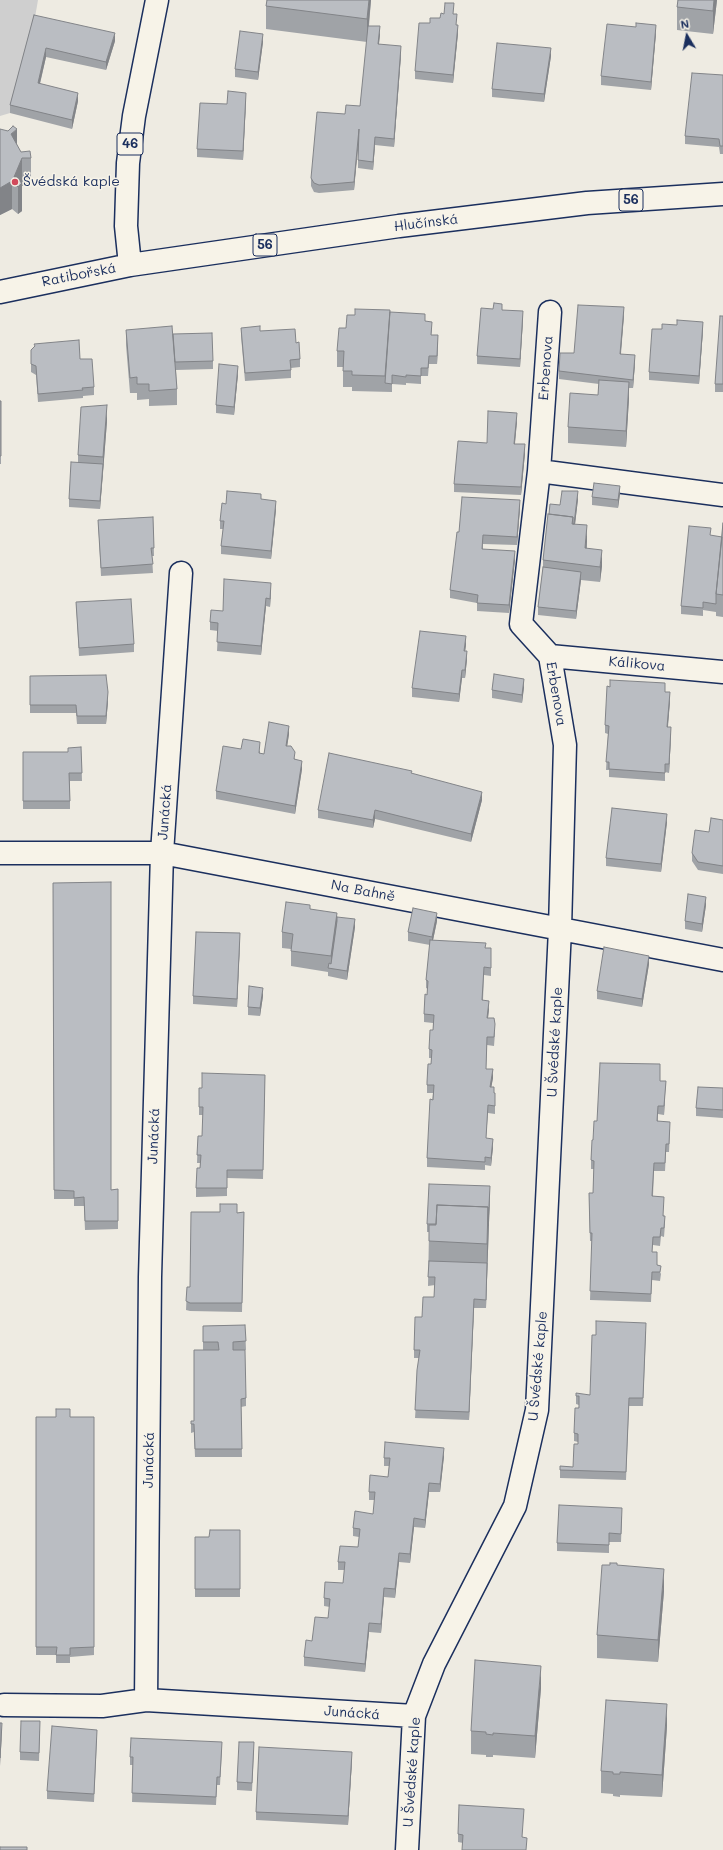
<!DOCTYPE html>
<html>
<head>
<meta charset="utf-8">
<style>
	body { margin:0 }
	#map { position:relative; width:723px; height:1850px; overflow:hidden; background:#eeebe2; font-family:Mali,sans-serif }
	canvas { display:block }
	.north { position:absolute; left:667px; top:16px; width:40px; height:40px; -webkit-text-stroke:3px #f7f3e8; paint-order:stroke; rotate:350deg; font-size:11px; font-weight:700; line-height:16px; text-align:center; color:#1b2f5e }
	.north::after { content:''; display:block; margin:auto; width:14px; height:18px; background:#1b2f5e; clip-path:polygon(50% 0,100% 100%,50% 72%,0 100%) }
</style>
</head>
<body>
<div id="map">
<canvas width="723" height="1850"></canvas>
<div class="north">N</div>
</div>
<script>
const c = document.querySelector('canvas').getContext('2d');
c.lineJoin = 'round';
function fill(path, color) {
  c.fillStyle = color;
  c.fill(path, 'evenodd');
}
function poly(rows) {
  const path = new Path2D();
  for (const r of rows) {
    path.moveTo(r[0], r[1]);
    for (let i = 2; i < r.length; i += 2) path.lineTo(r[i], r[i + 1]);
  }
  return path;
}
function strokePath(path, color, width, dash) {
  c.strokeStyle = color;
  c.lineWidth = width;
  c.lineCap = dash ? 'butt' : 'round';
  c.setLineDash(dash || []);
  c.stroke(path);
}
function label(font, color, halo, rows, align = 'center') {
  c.font = font + ' Mali,sans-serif';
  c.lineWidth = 3;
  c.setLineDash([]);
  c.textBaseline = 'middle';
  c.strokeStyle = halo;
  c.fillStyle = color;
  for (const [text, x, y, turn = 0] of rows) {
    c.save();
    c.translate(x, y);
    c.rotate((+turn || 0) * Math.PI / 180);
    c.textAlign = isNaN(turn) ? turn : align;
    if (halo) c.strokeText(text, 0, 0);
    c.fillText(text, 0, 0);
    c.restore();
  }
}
const green = poly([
	[0,0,38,0,34,23,10,113,0,116]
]);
const street = poly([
	[539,471,723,495],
	[550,656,723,672],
	[0,853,162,853,723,960],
	[146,1700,150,1277,162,853,181,573],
	[4,1705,102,1706,146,1700,414,1716],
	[407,1850,414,1716,434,1664,515,1506,537,1410,560,929,565,745,550,656,521,624,539,471,550,312]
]);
const primary = poly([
	[130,265,126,226,128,163,134,116,157,0],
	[0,292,130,265,399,226,587,203,723,194]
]);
const wall = poly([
	[267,0,371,0,369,26,380,34,379,44,401,55,394,147,375,145,373,170,358,168,358,141,354,190,319,193,314,192,311,186,311,178,345,114,360,106,367,42,266,29,266,6],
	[678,0,717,0,713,34,677,30,677,7],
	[454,14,458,33,453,83,415,79,415,71,430,23,440,18],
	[34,15,115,41,106,70,46,57,40,84,78,101,72,129,10,113,10,105],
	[656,33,651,90,601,85,601,76],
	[263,42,258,80,235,77,235,69],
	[551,56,544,102,492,97,492,89],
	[723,75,723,154,720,154,719,147,685,144,685,136],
	[246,101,243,160,197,157,197,149],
	[0,129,17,146,21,152,31,158,31,185,22,186,22,211,18,214,12,209,0,215],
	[502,310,523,319,520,367,477,364,477,356],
	[624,315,621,354,635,363,633,388,629,388,629,398,626,447,568,443,568,427,598,395,599,384,559,379,559,371,574,353],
	[723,316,723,392,715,392,715,384],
	[390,320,425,321,432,330,431,335,438,343,437,364,429,364,428,376,421,376,421,384,406,383,406,385,392,384,392,392,352,391,352,387,343,387,343,367,337,367,337,351,346,328],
	[241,328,260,331,296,343,300,359,300,367,291,368,291,378,245,381,241,336],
	[662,329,703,330,699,384,649,380,649,372],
	[126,330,173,334,213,361,213,369,176,370,177,389,177,405,149,406,149,399,137,400,137,393,130,393,126,345],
	[31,350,80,359,94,387,94,395,83,396,83,398,38,402,36,375,31,372],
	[238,374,234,415,216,413,216,405],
	[0,401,1,401,1,464,0,464],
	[107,421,100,509,69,507,69,499,78,463,78,455],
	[517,421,515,444,525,453,521,495,454,492,454,484,487,443],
	[620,494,618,508,592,505,592,497],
	[261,499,276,509,271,559,221,554,221,546,223,529,220,529,220,521,226,504],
	[578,499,575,524,587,541,587,549,602,566,600,582,581,580,576,619,538,615,538,607,543,567,543,560,549,514,560,505],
	[520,508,517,545,483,544,483,549,515,560,509,613,477,611,477,603,450,598,450,590,459,532],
	[153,517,154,556,152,556,153,573,101,576,98,520],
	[723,523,723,617,716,616,716,610,716,612,703,610,703,616,681,614,681,606,711,536,722,537],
	[271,591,270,607,266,606,261,655,217,651,218,631,210,630,210,622,223,611],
	[76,602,134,644,134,652,79,656],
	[466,645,465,651,467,659,465,678,462,678,459,702,412,697,412,688],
	[30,676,108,701,106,724,77,724,76,713,30,713],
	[524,687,522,703,492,698,492,690],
	[665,692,670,701,668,727,671,736,669,773,665,772,665,781,609,777,609,770,606,770,608,734,605,733,605,725],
	[289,734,287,746,295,759,302,769,295,814,216,799,216,791,241,749,260,751,260,753,264,754],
	[81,747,82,781,70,781,70,809,23,809,23,752,68,752],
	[412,774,482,800,471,842,375,819,373,828,318,818,318,810],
	[723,820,723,874,698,870,692,861,692,853,709,832],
	[667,822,661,872,606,866,606,858],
	[53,883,111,1190,118,1189,118,1229,85,1230,84,1206,74,1206,74,1199,54,1199],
	[706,905,702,932,685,929,685,921],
	[310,909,337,917,355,927,347,980,328,976,328,972,291,966,291,949,282,948,282,932],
	[437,921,433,940,486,948,491,948,491,976,484,975,483,1000,489,1009,488,1018,495,1033,494,1046,487,1045,486,1069,493,1078,491,1087,494,1093,495,1101,495,1114,488,1113,486,1138,493,1147,491,1166,485,1165,485,1170,427,1167,427,1158,433,1093,427,1093,427,1082,431,1064,431,1058,429,1058,429,1049,433,1030,433,1023,424,1022,424,1014,427,995,428,989,426,988,426,980,430,945,408,941,408,932],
	[240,941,237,1007,193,1004,193,996],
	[649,964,642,1007,597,999,597,991],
	[263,996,260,1016,248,1015,248,1007],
	[265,1075,263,1179,227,1178,227,1196,196,1197,196,1188,200,1168,200,1163,197,1163,198,1136,202,1136,203,1115,199,1115,199,1088,202,1088],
	[660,1081,666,1081,665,1096,664,1115,658,1114,658,1121,670,1130,669,1152,666,1152,665,1171,654,1171,653,1196,664,1216,665,1224,664,1237,661,1236,660,1246,653,1245,652,1252,661,1274,660,1281,652,1280,651,1302,590,1300,592,1241,590,1241,589,1193,593,1193,594,1169,591,1169,591,1160,593,1140,597,1121],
	[723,1088,723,1118,696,1116,696,1108],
	[490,1194,486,1308,474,1308,469,1420,415,1418,419,1358,414,1358,414,1350,422,1317,434,1297,435,1285,428,1286,429,1232,427,1232,427,1224],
	[244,1212,242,1312,190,1311,186,1310,187,1287,190,1287,237,1213],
	[245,1325,246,1350,233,1350,246,1398,246,1406,241,1407,242,1457,195,1457,194,1432,191,1433,191,1421,194,1421,218,1350,203,1350,203,1326],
	[646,1331,643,1406,629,1406,626,1480,560,1478,560,1466,573,1467,578,1444,578,1442,574,1441,574,1433,579,1405,576,1404,576,1396,590,1395],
	[36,1417,94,1417,94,1655,70,1657,70,1663,56,1663,56,1655,36,1655],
	[444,1456,440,1492,429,1492,425,1528,414,1527,410,1563,399,1562,395,1598,384,1597,381,1633,369,1632,365,1672,304,1666,304,1657,312,1641,328,1618,330,1607,324,1606,324,1598,343,1583,345,1570,338,1570,338,1562,358,1547,359,1537,353,1536,353,1528,373,1514,375,1500,369,1500,369,1492,388,1477,389,1466,384,1466,384,1458],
	[622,1516,621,1542,609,1542,609,1553,557,1551,557,1543],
	[240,1530,240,1597,195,1597,195,1537,209,1537],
	[617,1565,664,1591,658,1662,597,1658,597,1635],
	[541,1688,535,1758,493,1755,493,1757,486,1757,486,1755,471,1754,471,1731],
	[667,1726,662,1797,620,1795,620,1797,613,1796,613,1794,601,1793,601,1771],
	[40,1730,39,1761,20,1760,20,1752],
	[97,1738,94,1802,47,1799,47,1791],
	[222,1750,220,1785,217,1785,216,1805,132,1802,133,1765,130,1765,130,1757],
	[254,1750,252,1791,237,1790,237,1782],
	[352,1760,348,1825,256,1820,256,1812],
	[524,1818,463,1843,458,1842,458,1834]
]);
const shadedWall = poly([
	[369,0,371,0,367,42,367,19],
	[714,0,717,0,713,34,713,11],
	[458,25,458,33,453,83,453,75],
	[656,25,656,33,651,90,651,82],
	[380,26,380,34,378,52,378,44],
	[115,33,115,41,106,70,106,62],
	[263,34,263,42,258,80,258,72],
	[401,46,401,55,394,147,394,139],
	[46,48,46,57,38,91,38,83],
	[551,48,551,56,544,102,544,94],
	[78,93,78,101,72,129,72,120],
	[246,93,246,101,243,160,243,151],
	[17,129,17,157,11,134],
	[359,129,359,138,354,190,354,182],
	[375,137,375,145,373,170,373,162],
	[22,158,22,211,18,214,18,187,14,177],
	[12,181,12,209,0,215,0,188],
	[624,307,624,315,620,362,620,354],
	[523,311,523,319,520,367,520,359],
	[703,322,703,330,699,384,699,376],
	[438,335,438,343,437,364,437,356],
	[635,355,635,363,633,388,633,380],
	[238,366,238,374,234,415,234,407],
	[629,382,629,398,626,447,626,431],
	[107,405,107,421,103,473,103,457],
	[517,413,517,421,514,452,514,444],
	[525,444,525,453,521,495,521,487],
	[103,464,103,473,100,509,100,501],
	[620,486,620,494,618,508,618,500],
	[578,491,578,499,574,533,574,524],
	[520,500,520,508,517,545,517,537],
	[276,501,276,509,271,559,271,551],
	[587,525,587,541,585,564,585,548],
	[602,550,602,566,600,582,600,567],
	[515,551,515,560,509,613,509,605],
	[581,572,581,580,576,619,576,611],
	[271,583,271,591,270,607,270,599],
	[266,598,266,606,261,655,261,646],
	[466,636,466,645,464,659,464,651],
	[467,651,467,659,465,678,465,670],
	[462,670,462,678,459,702,459,694],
	[524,679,524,687,522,703,522,695],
	[108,692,108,701,106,724,106,716],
	[670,692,670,701,667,735,667,727],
	[289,726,289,734,286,754,286,746],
	[671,727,671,736,669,773,669,764],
	[302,761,302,769,295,814,295,806],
	[482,792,482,800,471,842,471,834],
	[375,810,375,819,373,828,373,820],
	[667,814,667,822,661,872,661,864],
	[706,897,706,905,702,932,702,924],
	[337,913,337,929,331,969,331,956],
	[437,913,437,921,432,945,432,937],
	[355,919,355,927,347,980,347,971],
	[240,933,240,941,237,1007,237,999],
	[649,956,649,964,642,1007,642,999],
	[263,988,263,996,260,1016,260,1008],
	[489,1001,489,1009,487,1026,487,1018],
	[493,1069,493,1078,490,1095,490,1087],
	[665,1088,665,1096,664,1115,664,1106],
	[493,1139,493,1147,491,1166,491,1158],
	[490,1186,490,1194,486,1308,487,1244,488,1207],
	[474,1299,474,1308,469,1420,469,1412],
	[444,1448,444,1456,440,1492,440,1484],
	[429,1483,429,1492,425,1528,425,1520],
	[414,1518,414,1527,410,1563,410,1554],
	[399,1553,399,1562,395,1598,395,1589],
	[664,1569,664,1591,658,1662,658,1640],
	[384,1588,384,1597,381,1633,381,1624],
	[369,1623,369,1632,365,1672,365,1664],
	[541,1666,541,1688,535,1758,535,1736],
	[667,1704,667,1726,662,1797,662,1775],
	[2,1723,2,1732,0,1766,0,1758],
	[352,1752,352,1760,348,1825,348,1816]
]);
const building = poly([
	[267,0,369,0,367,19,266,6,267,0],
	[678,0,714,0,713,11,677,7,678,0],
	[445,3,454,3,453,14,457,14,456,25,458,25,453,75,415,71,419,23,430,23,430,18,440,18,441,13,444,14,445,3],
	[34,15,115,33,106,62,46,48,38,83,78,93,72,120,10,105,34,15],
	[636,23,656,25,651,82,601,76,607,24,636,27,636,23],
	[368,26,380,26,378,44,401,46,394,139,375,137,373,162,358,160,359,129,354,182,319,185,314,183,311,178,317,112,345,114,346,105,360,106,368,26],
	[240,31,263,34,258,72,235,69,240,31],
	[497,43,551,48,544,94,492,89,497,43],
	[692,73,723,75,723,146,720,146,719,139,685,136,692,73],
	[228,91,246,93,243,151,197,149,200,103,227,104,228,91],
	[13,126,17,129,11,134,21,152,30,151,31,158,22,158,14,177,22,183,18,187,12,181,0,188,0,129,8,131,13,126],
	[494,303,502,304,502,310,523,311,520,359,477,356,481,308,493,309,494,303],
	[578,305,624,307,620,354,635,355,633,380,559,371,560,353,574,353,578,305],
	[355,309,390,310,385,376,352,375,352,371,343,371,344,351,337,351,339,328,346,328,347,315,355,315,355,309],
	[390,312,425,314,425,321,432,322,431,335,438,335,437,356,429,356,428,368,421,368,421,376,406,375,406,377,392,375,392,384,385,383,390,312],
	[720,316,723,316,723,384,715,384,720,316],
	[677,320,703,322,699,376,649,372,652,329,662,329,662,324,677,325,677,320],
	[172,326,177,389,149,391,149,384,137,384,137,377,130,378,126,330,172,326],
	[260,326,260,331,295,329,296,343,299,342,300,359,290,360,291,370,245,373,241,328,260,326],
	[212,333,213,361,175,362,173,334,212,333],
	[79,340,80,359,92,359,94,387,82,388,83,390,38,394,36,366,31,364,31,350,35,346,34,344,79,340],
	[219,364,238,366,234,407,216,405,219,364],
	[599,380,629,382,626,431,568,427,570,393,598,395,599,380],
	[0,401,1,401,1,456,0,456,0,401],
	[107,405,103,457,78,455,81,407,107,405],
	[488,411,517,413,514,444,525,444,521,487,454,484,458,441,487,443,488,411],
	[71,462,103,464,100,501,69,499,71,462],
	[594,483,620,486,618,500,592,497,594,483],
	[227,491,261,494,261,499,276,501,271,551,221,546,224,521,220,521,222,503,226,504,227,491],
	[562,491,578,491,574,524,573,524,573,517,549,514,550,504,560,505,562,491],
	[462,497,520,500,517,537,483,535,482,549,515,551,509,605,477,603,478,595,450,590,457,532,459,532,462,497],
	[548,514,573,517,572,524,587,525,585,548,602,550,600,567,543,560,548,514],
	[153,517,154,548,151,548,153,564,101,568,98,520,153,517],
	[723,523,723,595,716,594,723,523],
	[689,526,711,528,710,535,722,537,716,594,716,604,703,602,703,608,681,606,689,526],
	[543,567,581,572,576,611,538,607,543,567],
	[224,579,271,583,270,599,266,598,261,646,217,642,218,623,210,622,211,610,223,611,224,579],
	[131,599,134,644,79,648,76,602,131,599],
	[420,631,466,636,464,651,467,651,465,670,462,670,459,694,412,688,420,631],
	[494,674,524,679,522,695,492,690,494,674],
	[106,675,108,692,106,716,77,716,76,705,30,705,30,676,106,675],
	[610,680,665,683,665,692,670,692,667,727,671,727,669,764,665,764,665,773,609,769,609,762,606,762,609,726,605,725,607,686,610,687,610,680],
	[269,722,289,726,286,746,291,746,295,752,294,759,302,761,295,806,216,791,223,746,241,749,243,739,260,742,259,753,264,754,269,722],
	[81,747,82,773,69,773,70,801,23,801,23,752,68,752,68,748,81,747],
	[329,753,412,771,411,773,482,792,471,834,375,810,373,820,318,810,329,753],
	[612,808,667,814,661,864,606,858,612,808],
	[711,818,723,820,723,866,698,862,692,853,695,830,709,832,711,818],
	[111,882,111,1190,118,1189,118,1221,85,1221,84,1197,74,1198,74,1191,54,1190,53,883,111,882],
	[688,894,706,897,702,924,685,921,688,894],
	[286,902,310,905,310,909,337,913,331,956,291,951,293,934,282,932,286,902],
	[413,908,437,913,432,937,408,932,413,908],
	[337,917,355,919,347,971,328,968,329,963,331,964,337,921,337,917],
	[196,932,240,933,237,999,193,996,196,932],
	[430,940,486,943,485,948,491,948,491,968,484,967,482,1000,489,1001,487,1018,494,1018,495,1024,494,1037,487,1037,486,1069,493,1069,490,1087,494,1087,494,1093,495,1093,495,1106,488,1105,486,1138,493,1139,491,1158,485,1157,485,1162,427,1158,430,1099,433,1100,434,1085,427,1085,427,1082,428,1064,431,1064,432,1050,429,1049,430,1030,433,1030,434,1015,424,1014,425,994,427,995,428,981,426,980,430,940],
	[604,947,649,956,642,999,597,991,604,947],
	[249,986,263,988,260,1008,248,1007,249,986],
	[600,1063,660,1064,660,1081,666,1081,664,1106,658,1106,657,1121,670,1122,669,1144,666,1144,665,1163,654,1163,652,1196,664,1197,663,1216,665,1216,664,1228,661,1228,660,1237,653,1237,652,1252,657,1252,657,1265,661,1266,660,1272,652,1272,651,1294,590,1291,592,1233,590,1233,589,1193,593,1193,594,1161,591,1160,592,1140,593,1140,594,1121,597,1121,600,1063],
	[202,1073,265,1075,263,1170,227,1170,227,1188,196,1188,197,1168,200,1168,201,1155,197,1155,198,1136,202,1136,203,1107,199,1107,199,1088,202,1088,202,1073],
	[698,1087,723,1088,723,1110,696,1108,698,1087],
	[429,1184,490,1186,488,1226,488,1207,437,1205,436,1224,427,1224,429,1184],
	[220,1204,237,1204,237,1213,244,1212,242,1303,190,1303,186,1301,187,1287,190,1287,191,1212,220,1212,220,1204],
	[437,1205,488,1207,487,1244,429,1241,429,1225,436,1225,437,1205],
	[429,1261,487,1263,486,1300,474,1299,469,1412,415,1410,417,1370,420,1350,414,1350,415,1317,422,1317,423,1297,434,1297,435,1277,428,1277,429,1261],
	[596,1321,646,1323,643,1398,629,1398,626,1472,560,1470,560,1466,573,1467,574,1444,578,1444,578,1434,574,1433,575,1408,579,1408,579,1396,576,1396,576,1393,590,1395,592,1335,596,1335,596,1321],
	[245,1325,246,1341,233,1342,233,1350,245,1350,246,1398,241,1399,242,1449,195,1449,194,1424,191,1424,191,1421,194,1421,194,1350,219,1350,218,1342,203,1342,203,1326,245,1325],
	[56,1409,70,1409,70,1417,94,1417,94,1647,70,1648,70,1655,56,1655,57,1647,36,1647,36,1417,56,1417,56,1409],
	[385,1442,444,1448,440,1484,429,1483,425,1520,414,1518,410,1554,399,1553,395,1589,384,1588,381,1624,369,1623,365,1664,304,1657,306,1640,312,1641,315,1617,328,1618,330,1599,324,1598,325,1582,343,1583,345,1562,338,1562,340,1546,358,1547,360,1529,353,1528,355,1511,373,1514,375,1492,369,1492,370,1475,388,1477,390,1458,384,1458,385,1442],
	[559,1505,622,1508,621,1534,609,1533,609,1545,557,1543,559,1505],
	[210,1530,240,1530,240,1589,195,1589,195,1537,209,1537,210,1530],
	[610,1563,617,1563,617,1565,664,1569,658,1640,597,1635,602,1565,610,1565,610,1563],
	[475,1660,541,1666,535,1736,493,1733,493,1735,486,1734,486,1732,471,1731,475,1660],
	[606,1700,667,1704,662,1775,620,1772,620,1774,613,1774,613,1772,601,1771,606,1700],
	[21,1721,40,1721,39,1753,20,1752,21,1721],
	[0,1723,2,1723,0,1758,0,1723],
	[52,1726,97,1730,94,1794,47,1791,52,1726],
	[131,1738,222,1742,220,1777,217,1777,216,1797,132,1793,133,1757,130,1757,131,1738],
	[239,1742,254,1742,252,1783,237,1782,239,1742],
	[259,1747,352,1752,348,1816,256,1812,259,1747],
	[459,1805,524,1809,522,1837,527,1838,526,1850,462,1850,463,1835,458,1834,459,1805],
	[0,1847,27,1847,27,1850,0,1850,0,1847]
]);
const markers = [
	[15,182,4,"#d1495b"]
];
const shields = [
	[130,144,26],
	[631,200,24],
	[265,245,24]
];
const shieldNames = [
	["46",130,144],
	["56",631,200],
	["56",265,245]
];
const poiNames = [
	["Švédská kaple",23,182]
];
const streetNames = [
	["Hlučínská",426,223,-7],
	["Ratibořská",79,275,-11],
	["Erbenova",546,368,-86],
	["Kálikova",637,664,5],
	["Erbenova",556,694,80],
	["Junácká",165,812,-86],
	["Na Bahně",363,891,11],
	["U Švédské kaple",555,1042,-87],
	["Junácká",154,1136,-88],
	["U Švédské kaple",538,1366,-85],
	["Junácká",149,1460,-89],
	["Junácká",352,1713,4],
	["U Švédské kaple",412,1772,-86]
];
fill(green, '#cfcfcf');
strokePath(street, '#1b2f5e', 25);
strokePath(primary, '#1b2f5e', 25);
strokePath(street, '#f7f3e8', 22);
strokePath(primary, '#f7f3e8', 22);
fill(wall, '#a0a3a7');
fill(shadedWall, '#828488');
fill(building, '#babdc2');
strokePath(building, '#828488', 1);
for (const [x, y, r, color] of markers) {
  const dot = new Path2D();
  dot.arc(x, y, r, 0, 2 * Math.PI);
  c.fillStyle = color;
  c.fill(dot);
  strokePath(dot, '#f7f3e8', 1.5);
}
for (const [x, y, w] of shields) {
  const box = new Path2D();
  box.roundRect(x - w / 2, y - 11, w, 22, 3);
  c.fillStyle = '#f7f3e8';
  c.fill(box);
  strokePath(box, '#1b2f5e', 1);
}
label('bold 13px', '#1b2f5e', null, shieldNames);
label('14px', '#1b2f5e', '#f7f3e8', poiNames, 'left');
label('14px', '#1b2f5e', '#f7f3e8', streetNames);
</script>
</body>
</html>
